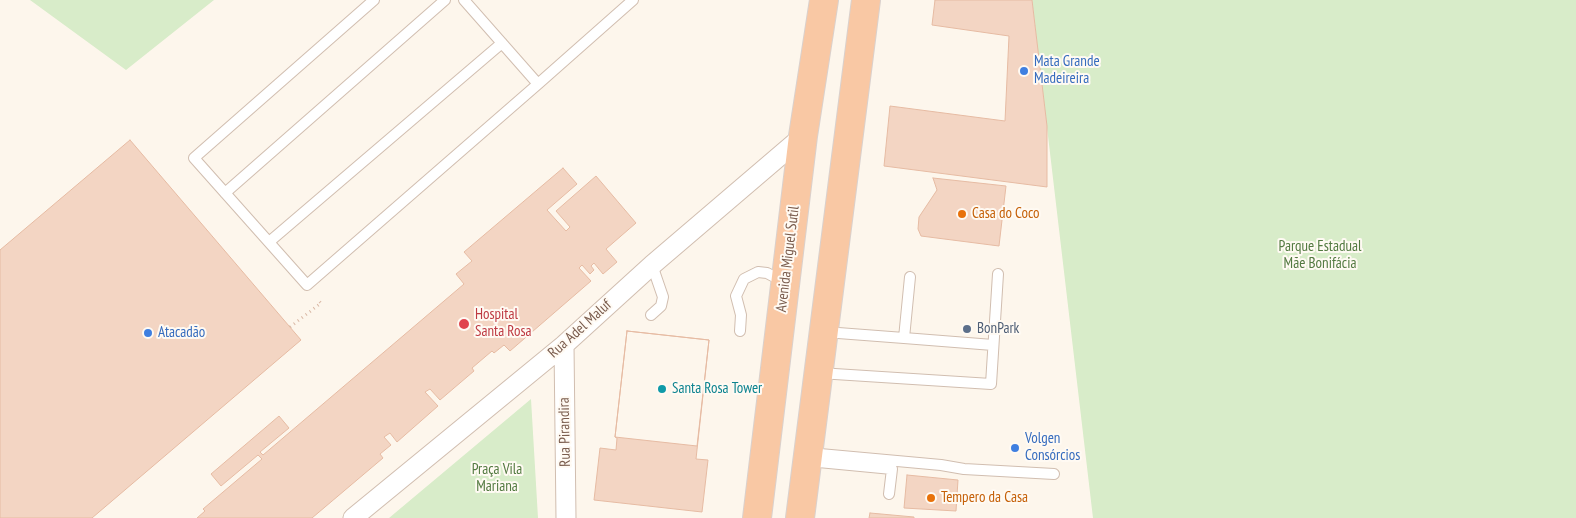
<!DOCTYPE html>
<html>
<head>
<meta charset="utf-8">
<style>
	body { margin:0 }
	canvas { display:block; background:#fdf6ec }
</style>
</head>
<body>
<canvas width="1576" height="518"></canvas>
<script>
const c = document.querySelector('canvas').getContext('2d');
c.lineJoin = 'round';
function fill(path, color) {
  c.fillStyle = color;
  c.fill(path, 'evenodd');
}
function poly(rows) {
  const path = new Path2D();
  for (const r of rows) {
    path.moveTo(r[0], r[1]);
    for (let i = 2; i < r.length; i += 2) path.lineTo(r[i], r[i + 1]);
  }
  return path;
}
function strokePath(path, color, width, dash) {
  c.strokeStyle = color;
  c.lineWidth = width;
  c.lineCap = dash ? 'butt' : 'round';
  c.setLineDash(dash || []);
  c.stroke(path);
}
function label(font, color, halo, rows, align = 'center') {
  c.font = font + ' "PT Sans Narrow",sans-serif';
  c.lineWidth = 4;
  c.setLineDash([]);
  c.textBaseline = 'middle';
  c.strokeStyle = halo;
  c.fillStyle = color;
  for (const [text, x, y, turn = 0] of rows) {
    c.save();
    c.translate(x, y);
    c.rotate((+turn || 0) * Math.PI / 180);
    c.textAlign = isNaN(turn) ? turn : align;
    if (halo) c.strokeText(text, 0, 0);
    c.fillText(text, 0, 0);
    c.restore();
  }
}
const green = poly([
	[30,0,214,0,126,70],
	[1032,0,1576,0,1576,518,1093,518],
	[531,399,538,518,389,518]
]);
const building = poly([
	[935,0,1032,0,1047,126,1047,187,884,166,890,106,1005,121,1009,36,932,25,935,0],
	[130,140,301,340,92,518,0,518,0,250,130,140],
	[563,168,577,184,547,210,566,231,570,227,556,211,596,176,636,223,606,249,617,262,603,274,594,263,591,266,594,270,590,274,582,265,579,268,591,281,510,351,504,345,494,353,492,351,472,368,474,371,440,400,430,389,425,392,438,406,397,442,390,433,384,437,391,445,380,454,383,458,312,518,197,518,205,511,203,509,262,459,258,455,221,486,211,474,279,416,289,428,260,452,263,455,464,284,456,274,472,261,464,252,563,168],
	[933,178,1006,186,999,246,921,236,918,229,919,217,937,190,933,178],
	[627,331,709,340,697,446,615,437,627,331],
	[627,331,709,340,696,459,708,460,702,512,594,500,600,448,616,450,617,438,615,437,627,331],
	[907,475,958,480,956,511,904,508,907,475],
	[870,513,914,517,914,518,869,518,870,513]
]);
const path = poly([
	[290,327,321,303,317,299]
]);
const service = poly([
	[374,0,194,158,307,285,538,84],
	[464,0,538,84,633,0],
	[225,193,445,0],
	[269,242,502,43],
	[651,315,661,306,663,297,652,265],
	[740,331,741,315,736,296,744,279,758,272,767,273,784,282],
	[825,332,904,338,910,277],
	[904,338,993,345],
	[819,373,991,384,998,274],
	[809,453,941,465,964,469,1054,474],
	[808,461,892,469,889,494]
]);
const minor = poly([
	[564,345,566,518],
	[353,518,564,345,652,265,803,136]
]);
const trunk = poly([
	[757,518,803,136,824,0],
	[800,518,866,0]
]);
const markers = [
	[1024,71,5,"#3f7fe0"],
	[962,214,5,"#e8710a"],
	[464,324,6,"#e0444e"],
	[967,329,5,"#5c6f8a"],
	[148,333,5,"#3f7fe0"],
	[662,389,5,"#0f9aa8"],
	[1015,448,5,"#3f7fe0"],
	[931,498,5,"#e8710a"]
];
const shopNames = [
	["Mata Grande",1034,62],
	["Madeireira",1034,79],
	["Atacadão",158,333],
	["Volgen",1025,439],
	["Consórcios",1025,456]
];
const foodNames = [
	["Casa do Coco",972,214],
	["Tempero da Casa",941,498]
];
const parkNames = [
	["Parque Estadual",1320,247],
	["Mãe Bonifácia",1320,264],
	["Praça Vila",497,470],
	["Mariana",497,487]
];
const streetNames = [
	["Avenida Miguel Sutil",788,259,-83],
	["Rua Adel Maluf",580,329,-42],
	["Rua Pirandira",565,432,-91]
];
const healthNames = [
	["Hospital",475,315],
	["Santa Rosa",475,332]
];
const serviceNames = [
	["BonPark",977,329]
];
const cultureNames = [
	["Santa Rosa Tower",672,389]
];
fill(green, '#d8ecc9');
fill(building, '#f3d5c3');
strokePath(building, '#e6bba3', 1);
strokePath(service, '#d1beb0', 12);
strokePath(minor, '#d1beb0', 21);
strokePath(trunk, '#dad1cd', 30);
strokePath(path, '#d9b8a5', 3, [1, 4]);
strokePath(service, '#fff', 10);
strokePath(minor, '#fff', 19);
strokePath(trunk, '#f9c8a4', 28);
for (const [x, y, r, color] of markers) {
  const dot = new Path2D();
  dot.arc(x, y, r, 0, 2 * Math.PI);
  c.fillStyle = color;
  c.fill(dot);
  strokePath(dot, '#fffaf3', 2);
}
label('15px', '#366cbe', '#fffaf3', shopNames, 'left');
label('15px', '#c56008', '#fffaf3', foodNames, 'left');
label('15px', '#537a41', '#fffaf3', parkNames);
label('15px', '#7a5c4d', '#fffaf3', streetNames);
label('15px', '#be3a42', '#fffaf3', healthNames, 'left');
label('15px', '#4e5e75', '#fffaf3', serviceNames, 'left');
label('15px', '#0d838f', '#fffaf3', cultureNames, 'left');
</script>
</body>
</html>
